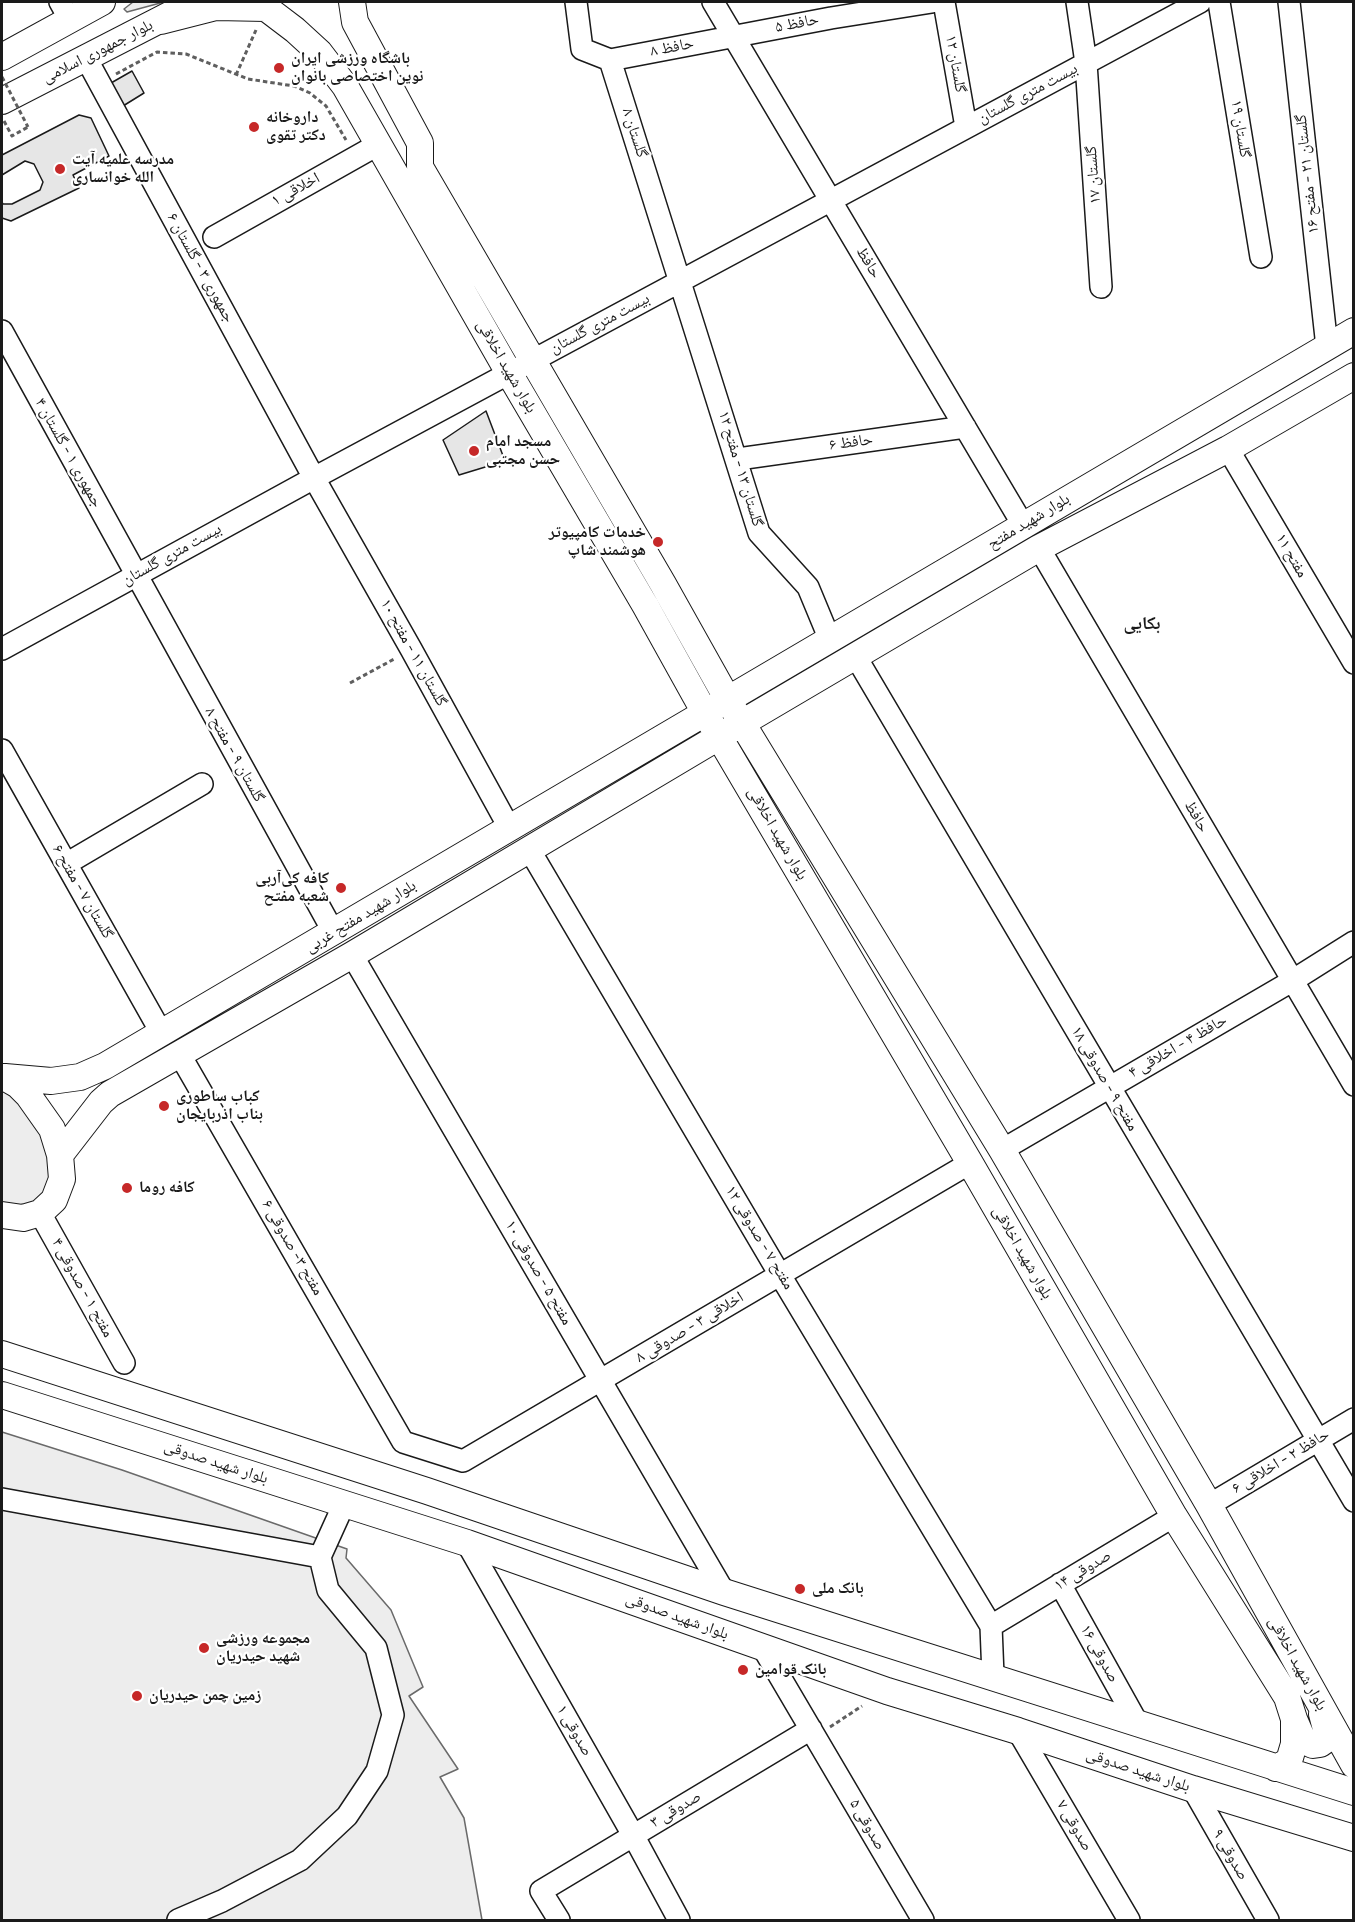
<!DOCTYPE html>
<html>
<head>
<meta charset="utf-8">
<style>
	body { margin:0 }
	#map { position:relative; width:1355px; height:1922px; overflow:hidden; background:#fff; font-family:"Titillium Web",sans-serif }
	canvas { display:block }
	.frame { position:absolute; inset:0; border:3px solid #1a1a1a; pointer-events:none }
</style>
</head>
<body>
<div id="map">
<canvas width="1355" height="1922"></canvas>
<div class="frame"></div>
</div>
<script>
const c = document.querySelector('canvas').getContext('2d');
c.lineJoin = 'round';
function fill(path, color) {
  c.fillStyle = color;
  c.fill(path, 'evenodd');
}
function poly(rows) {
  const path = new Path2D();
  for (const r of rows) {
    path.moveTo(r[0], r[1]);
    for (let i = 2; i < r.length; i += 2) path.lineTo(r[i], r[i + 1]);
  }
  return path;
}
function strokePath(path, color, width, dash) {
  c.strokeStyle = color;
  c.lineWidth = width;
  c.lineCap = dash ? 'butt' : 'round';
  c.setLineDash(dash || []);
  c.stroke(path);
}
function label(font, color, halo, rows, align = 'center') {
  c.font = font + ' "Titillium Web","Noto Naskh Arabic",sans-serif';
  c.lineWidth = 4.5;
  c.setLineDash([]);
  c.textBaseline = 'middle';
  c.strokeStyle = halo;
  c.fillStyle = color;
  for (const [text, x, y, turn = 0] of rows) {
    c.save();
    c.translate(x, y);
    c.rotate((+turn || 0) * Math.PI / 180);
    c.textAlign = isNaN(turn) ? turn : align;
    if (halo) c.strokeText(text, 0, 0);
    c.fillText(text, 0, 0);
    c.restore();
  }
}
const built = poly([
	[133,2,164,2,127,12,124,9,133,2],
	[2,1084,37,1121,55,1176,37,1206,2,1208,2,1084],
	[2,1432,122,1470,347,1549,346,1558,391,1610,423,1687,409,1696,458,1769,440,1777,464,1818,482,1920,2,1920,2,1432]
]);
const building = poly([
	[132,71,144,93,123,106,111,83,132,71],
	[79,115,91,118,109,156,73,175,79,188,11,221,2,218,2,202,3,204,12,204,40,190,43,182,34,164,25,161,2,175,2,155,79,115],
	[486,411,505,461,459,475,443,440,486,411]
]);
const path = poly([
	[116,74,157,52,186,54,248,79,294,86,310,93,326,106,346,140],
	[236,75,256,30],
	[4,121,12,136,28,127],
	[350,683,396,658],
	[830,1727,862,1706]
]);
const minor = poly([
	[60,2,70,20],
	[576,2,582,49,610,60],
	[713,2,1023,525],
	[944,2,966,127],
	[1077,2,1086,63,1101,287],
	[1219,2,1261,257],
	[1289,2,1327,347],
	[86,58,314,478,411,649,510,829],
	[610,60,759,533,808,587,830,640],
	[610,60,831,18,932,2],
	[214,237,379,144],
	[2,331,334,933],
	[1228,449,1354,663],
	[738,459,965,427],
	[1039,548,1354,1085],
	[2,649,314,478,1200,2],
	[856,657,1354,1501],
	[2,750,162,1034],
	[529,849,780,1275,991,1626,993,1676],
	[66,864,202,784],
	[352,955,724,1592],
	[180,1055,403,1442,463,1461,970,1163],
	[1002,1150,1292,981,1354,942],
	[40,1213,124,1363],
	[2,1499,320,1557],
	[1209,1505,1354,1419],
	[467,1543,633,1835,679,1920],
	[1060,1584,1138,1724],
	[991,1626,1174,1516],
	[763,1648,923,1920],
	[1018,1731,1129,1920],
	[1193,1789,1268,1920],
	[178,1920,222,1901,300,1860,347,1816,377,1771,393,1715,376,1648,328,1590,320,1557,344,1504],
	[559,1920,541,1891,811,1729]
]);
const major = poly([
	[352,2,355,22,420,143,420,167,663,584,728,700,1002,1150,1209,1505,1354,1765],
	[161,21,216,7,266,8,295,30,319,52,345,86,509,373,645,605,705,713,970,1163,1174,1516,1287,1697,1294,1719,1294,1744,1289,1761,1276,1768],
	[2,57,102,2],
	[2,101,175,12],
	[5,1077,51,1081,80,1077,105,1066,1354,331],
	[60,1155,101,1102,110,1094,352,955,742,723,1039,548,1228,449,1354,376],
	[2,1215,23,1218,40,1213,54,1200,62,1179,60,1155,52,1129,28,1095,18,1085,4,1077],
	[2,1354,427,1491,724,1592,1354,1792],
	[2,1395,467,1543,887,1691,1018,1731,1193,1789,1354,1838],
	[1294,1719,1303,1740,1313,1745,1320,1744,1327,1739,1326,1729,1322,1714]
]);
const pathBridge = poly([
	[2,77,28,127]
]);
const markers = [
	[279,68,6,"#c62828"],
	[254,127,6,"#c62828"],
	[60,169,6,"#c62828"],
	[474,451,6,"#c62828"],
	[658,542,6,"#c62828"],
	[341,888,6,"#c62828"],
	[164,1106,6,"#c62828"],
	[127,1188,6,"#c62828"],
	[800,1589,6,"#c62828"],
	[204,1648,6,"#c62828"],
	[743,1670,6,"#c62828"],
	[137,1696,6,"#c62828"]
];
const streetNames = [
	["حافظ ۵",797,24,-11],
	["حافظ ۸",672,48,-11],
	["بلوار جمهوری اسلامی",98,52,-27],
	["گلستان ۱۲",955,64,80],
	["بیست متری گلستان",1028,94,-28],
	["گلستان ۱۹",1240,129,81],
	["گلستان ۸",634,133,72],
	["گلستان ۲۱ - مفتح ۱۶",1308,174,-96],
	["گلستان ۱۷",1094,175,-94],
	["اخلاقی ۱",296,190,-29],
	["حافظ",868,263,59],
	["جمهوری ۳ - گلستان ۶",200,268,61],
	["بیست متری گلستان",600,324,-28],
	["بلوار شهید اخلاقی",506,367,60],
	["حافظ ۶",851,443,-8],
	["جمهوری ۱ - گلستان ۴",68,453,61],
	["گلستان ۱۳ - مفتح ۱۲",740,469,73],
	["بلوار شهید مفتح",1029,522,-31],
	["بیست متری گلستان",172,555,-29],
	["مفتح ۱۱",1291,556,60],
	["گلستان ۱۱ - مفتح ۱۰",413,653,61],
	["گلستان ۹ - مفتح ۸",234,755,61],
	["حافظ",1196,817,60],
	["بلوار شهید اخلاقی",777,834,60],
	["گلستان ۷ - مفتح ۶",82,892,60],
	["بلوار شهید مفتح غربی",361,917,-31],
	["حافظ ۴ - اخلاقی ۴",1178,1047,-30],
	["مفتح ۹ - صدوقی ۱۸",1104,1079,60],
	["مفتح ۷ - صدوقی ۱۲",759,1238,59],
	["مفتح ۳- صدوقی ۶",292,1248,60],
	["بلوار شهید اخلاقی",1022,1253,60],
	["مفتح ۵ - صدوقی ۱۰",538,1273,60],
	["مفتح ۱ - صدوقی ۴",82,1288,61],
	["اخلاقی ۳ - صدوقی ۸",690,1328,-31],
	["حافظ ۲ - اخلاقی ۶",1281,1462,-31],
	["بلوار شهید صدوقی",216,1463,18],
	["صدوقی ۱۴",1083,1571,-31],
	["بلوار شهید صدوقی",677,1617,20],
	["صدوقی ۱۶",1099,1654,61],
	["بلوار شهید اخلاقی",1297,1664,61],
	["صدوقی ۱",574,1731,60],
	["بلوار شهید صدوقی",1138,1771,18],
	["صدوقی ۳",676,1810,-31],
	["صدوقی ۵",867,1825,60],
	["صدوقی ۷",1074,1826,60],
	["صدوقی ۹",1230,1855,60]
];
const poiNames = [
	["باشگاه ورزشی ایران",291,59],
	["نوین اختصاصی بانوان",291,77],
	["داروخانه",266,118],
	["دکتر تقوی",266,136],
	["مدرسه علمیه آیت",72,160],
	["الله خوانساری",72,178],
	["مسجد امام",486,442],
	["حسن مجتبی",486,460],
	["خدمات کامپیوتر",646,533,"right"],
	["هوشمند شاپ",646,551,"right"],
	["کافه کی‌آربی",329,879,"right"],
	["شعبه مفتح",329,897,"right"],
	["کباب ساطوری",176,1097],
	["بناب اذربایجان",176,1115],
	["کافه روما",139,1188],
	["بانک ملی",812,1589],
	["مجموعه ورزشی",216,1639],
	["شهید حیدریان",216,1657],
	["بانک قوامین",755,1670],
	["زمین چمن حیدریان",149,1696]
];
const neighbourhoodNames = [
	["بکایی",1142,625]
];
fill(built, '#ededed');
strokePath(built, '#6a6a6a', 1.5);
fill(building, '#e6e6e6');
strokePath(building, '#1a1a1a', 1.5);
strokePath(minor, '#1a1a1a', 24);
strokePath(major, '#1a1a1a', 28);
strokePath(path, '#5f5f5f', 3, [4.5, 3]);
strokePath(minor, '#fff', 21);
strokePath(major, '#fff', 26);
strokePath(pathBridge, '#5f5f5f', 3, [4.5, 3]);
for (const [x, y, r, color] of markers) {
  const dot = new Path2D();
  dot.arc(x, y, r, 0, 2 * Math.PI);
  c.fillStyle = color;
  c.fill(dot);
  strokePath(dot, '#fff', 2);
}
label('16px', '#1a1a1a', '#fff', streetNames);
label('bold 16px', '#1a1a1a', '#fff', poiNames, 'left');
label('bold 18px', '#1a1a1a', '#fff', neighbourhoodNames);
</script>
</body>
</html>
